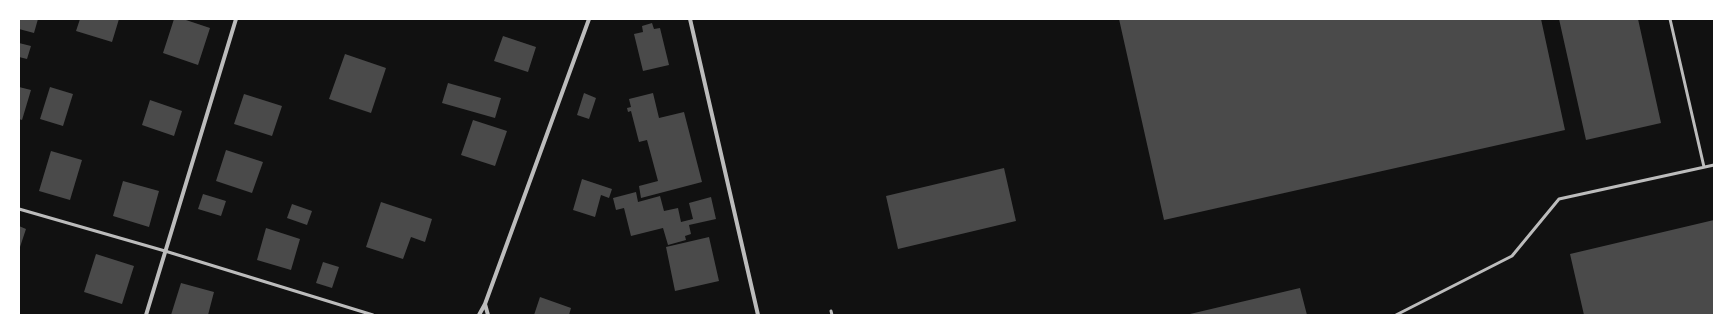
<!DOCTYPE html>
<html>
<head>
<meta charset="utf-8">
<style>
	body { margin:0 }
	#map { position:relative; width:1733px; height:334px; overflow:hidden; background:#111; font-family:Lato,sans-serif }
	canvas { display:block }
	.frame { position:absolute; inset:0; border:20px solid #fff; pointer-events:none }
</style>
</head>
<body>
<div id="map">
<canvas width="1733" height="334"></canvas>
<div class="frame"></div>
</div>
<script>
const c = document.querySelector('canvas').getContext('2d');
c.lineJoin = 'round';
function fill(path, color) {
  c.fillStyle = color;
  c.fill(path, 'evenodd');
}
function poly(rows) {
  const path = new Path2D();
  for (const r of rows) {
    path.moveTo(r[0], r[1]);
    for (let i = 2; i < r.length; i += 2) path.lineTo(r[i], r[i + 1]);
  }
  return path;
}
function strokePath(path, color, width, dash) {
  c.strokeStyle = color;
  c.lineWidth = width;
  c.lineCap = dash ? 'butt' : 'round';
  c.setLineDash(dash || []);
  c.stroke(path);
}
const building = poly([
	[19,19,38,19,34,33,19,29],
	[80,19,119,19,112,42,76,31],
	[174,19,183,19,210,28,198,65,163,53],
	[1119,19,1541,19,1565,130,1164,220],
	[1559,19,1638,19,1661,123,1586,140],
	[652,23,654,29,660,28,669,65,643,71,634,34,643,32,642,26],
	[503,36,536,47,528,72,494,61],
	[19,43,31,46,27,59,19,57],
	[345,54,386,68,371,113,329,99],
	[448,83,501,98,495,118,442,103],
	[19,87,31,90,22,120,19,119],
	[50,87,73,94,63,126,40,119],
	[584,93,596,98,589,119,577,115],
	[653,93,659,118,684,112,702,182,641,198,639,186,658,181,647,140,639,142,631,111,628,112,627,108,631,107,629,99],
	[244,94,282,106,272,136,234,124],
	[150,100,182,111,174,136,142,125],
	[473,120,507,131,495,166,461,155],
	[226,150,263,162,252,193,216,181],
	[51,151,82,160,70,200,39,191],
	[1004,168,1016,221,898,249,886,196],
	[582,179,612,189,609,198,601,195,595,217,573,210],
	[123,181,159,191,149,227,113,216],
	[636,192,638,202,660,196,664,211,678,208,681,222,693,219,689,203,711,197,716,219,689,225,691,234,685,236,686,240,668,245,663,228,631,236,624,208,616,210,613,198],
	[203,194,226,201,221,216,198,209],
	[381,202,432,219,425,242,411,237,403,259,366,247],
	[292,204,312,211,307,225,287,218],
	[1714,220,1714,315,1584,315,1570,254],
	[19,226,26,229,19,250],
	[266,228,300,239,291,270,257,260],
	[709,237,719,281,675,291,666,247],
	[96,254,134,266,122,304,84,292],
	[323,262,339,267,332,288,316,283],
	[181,283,214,292,208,315,171,315],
	[1300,288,1307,315,1191,315,1190,314],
	[540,297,571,308,569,315,534,315]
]);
const service = poly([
	[1670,19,1704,167],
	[19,209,165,251,373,315],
	[831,311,832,315],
	[1396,315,1512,256,1559,199,1714,165]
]);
const minor = poly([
	[690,19,758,315],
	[485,304,488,315],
	[146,315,236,19],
	[479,315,485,304,589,19]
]);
fill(building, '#4a4a4a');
strokePath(service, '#bcbcbc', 3);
strokePath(minor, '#bcbcbc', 4);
</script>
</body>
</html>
